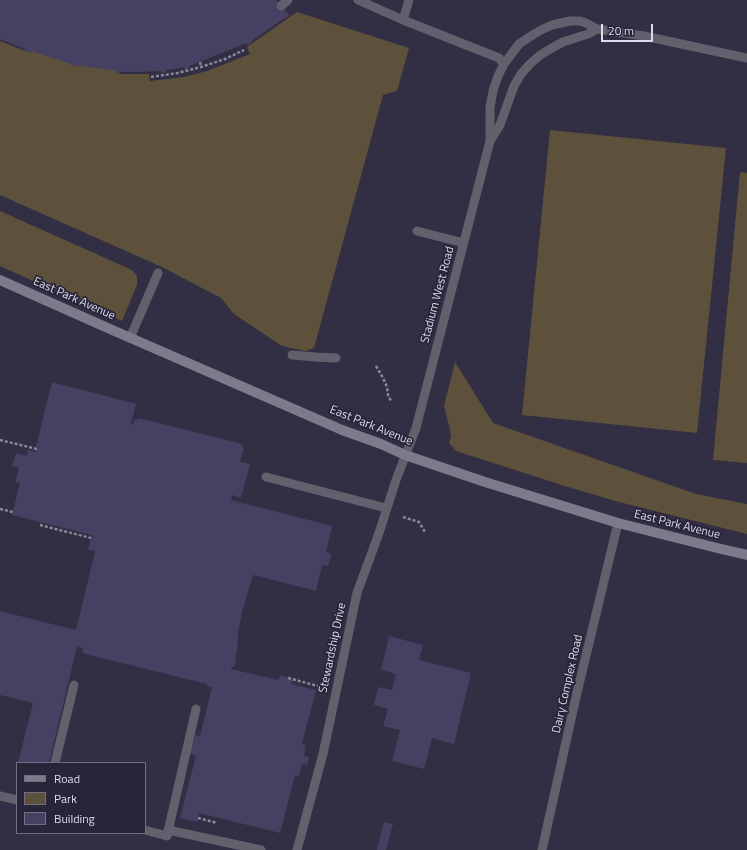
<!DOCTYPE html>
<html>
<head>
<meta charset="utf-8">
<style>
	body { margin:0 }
	#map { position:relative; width:747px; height:850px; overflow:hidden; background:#322e44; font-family:"Titillium Web",sans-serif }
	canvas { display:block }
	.legend { position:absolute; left:16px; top:762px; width:130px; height:72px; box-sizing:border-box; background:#282439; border:1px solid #716e80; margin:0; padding:5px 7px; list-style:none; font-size:12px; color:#dedceb }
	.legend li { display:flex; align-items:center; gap:8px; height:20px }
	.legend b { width:20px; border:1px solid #716e80 }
	.scale { position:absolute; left:601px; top:24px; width:52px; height:18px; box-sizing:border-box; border:2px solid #dedceb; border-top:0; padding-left:5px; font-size:12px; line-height:14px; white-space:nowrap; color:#dedceb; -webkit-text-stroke:3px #282439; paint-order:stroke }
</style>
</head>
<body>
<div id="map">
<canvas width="747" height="850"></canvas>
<ul class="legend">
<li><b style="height:5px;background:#7d7a8c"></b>Road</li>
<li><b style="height:11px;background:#5e513b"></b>Park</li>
<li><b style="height:11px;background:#464062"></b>Building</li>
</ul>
<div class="scale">20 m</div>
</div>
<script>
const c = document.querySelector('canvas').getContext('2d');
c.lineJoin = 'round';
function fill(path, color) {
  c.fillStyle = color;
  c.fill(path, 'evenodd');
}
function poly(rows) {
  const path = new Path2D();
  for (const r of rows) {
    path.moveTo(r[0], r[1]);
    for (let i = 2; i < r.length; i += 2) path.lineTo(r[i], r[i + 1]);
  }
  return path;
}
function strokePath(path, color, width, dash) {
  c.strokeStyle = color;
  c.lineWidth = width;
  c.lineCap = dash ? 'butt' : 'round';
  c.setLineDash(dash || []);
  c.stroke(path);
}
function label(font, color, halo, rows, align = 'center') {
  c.font = font + ' "Titillium Web",sans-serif';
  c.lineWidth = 3.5;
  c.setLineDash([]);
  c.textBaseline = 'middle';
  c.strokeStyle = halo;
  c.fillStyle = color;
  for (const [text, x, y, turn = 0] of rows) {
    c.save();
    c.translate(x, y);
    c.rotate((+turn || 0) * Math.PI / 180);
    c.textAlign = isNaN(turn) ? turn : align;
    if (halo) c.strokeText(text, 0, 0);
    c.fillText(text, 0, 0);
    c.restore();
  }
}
const green = poly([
	[0,0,276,0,289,15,285,19,284,18,251,41,252,42,248,45,246,43,189,66,189,68,184,69,184,67,166,70,166,72,161,73,161,71,120,72,120,74,149,74,150,81,184,77,207,71,250,54,247,47,297,12,409,48,397,91,383,95,314,348,305,351,282,346,234,314,221,298,162,267,0,195,0,41,25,51,26,49,0,39],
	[550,130,726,148,697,433,522,415],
	[740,172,747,173,747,463,713,460],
	[0,211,132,270,137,276,137,285,122,321,0,266],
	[455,362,493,423,696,494,747,504,747,534,619,502,568,487,456,451,449,443,451,436,450,429,444,406]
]);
const building = poly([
	[0,0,276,0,289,15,285,19,284,18,251,41,252,42,248,45,246,43,189,66,189,68,184,69,184,67,166,70,166,72,161,73,161,71,120,72,120,74,116,73,116,71,76,65,75,67,71,66,71,64,31,51,30,53,26,51,26,49,0,39],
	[52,382,136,404,131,424,133,425,135,419,137,420,138,418,242,444,241,446,244,447,240,462,250,464,241,498,232,495,231,500,332,526,326,552,331,554,328,566,322,565,316,591,253,575,242,612,238,634,237,653,236,653,235,667,232,666,231,669,278,680,281,675,293,680,291,684,316,690,302,744,306,745,304,756,309,757,307,765,302,764,299,776,295,775,280,833,199,813,197,822,180,818,196,756,190,754,195,735,200,736,212,687,207,686,207,684,82,653,83,648,77,647,49,763,18,763,33,703,0,695,0,611,76,630,95,551,88,549,92,535,12,515,20,483,15,482,19,468,12,466,16,453,27,456,28,450,36,452,38,447,36,447],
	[389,636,423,645,419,660,471,673,454,744,432,738,424,769,392,761,400,730,383,726,388,709,374,705,378,687,392,690,396,674,381,670],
	[384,822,393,824,386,850,377,850]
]);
const path = poly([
	[200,62,201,67],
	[151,77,178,73,201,67,225,59,244,50],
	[376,366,383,378,387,387,388,395,391,401],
	[0,440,37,449],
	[0,509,13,512],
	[403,517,419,522,425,532],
	[40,525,91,538],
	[288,678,318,686,324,686],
	[198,818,217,823]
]);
const service = poly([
	[358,0,403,20,499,58,504,64],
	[281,6,288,0],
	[403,20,409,0],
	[490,141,500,125,514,86,521,74,530,64,539,56,550,49,563,42,588,34,597,29],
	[417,231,464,243],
	[130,338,158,273],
	[292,355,316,357,336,358],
	[266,477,386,508],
	[55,763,74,685],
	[0,796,17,800],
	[145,830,167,836,196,709],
	[168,830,261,850],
	[297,850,323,754,357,593,379,533,396,480,416,428,490,141,490,107,493,91,498,76,504,64,519,44,531,36,541,30,552,25,570,21,580,21,586,23,597,29,644,36,747,58],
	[542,850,576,697,618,523]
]);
const secondary = poly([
	[0,280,110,329,342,430,381,444,405,455,485,482,618,523,717,548,747,555]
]);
const streetNames = [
	["Stadium West Road",438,295,-75],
	["East Park Avenue",74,299,24],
	["East Park Avenue",371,426,22],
	["East Park Avenue",677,525,14],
	["Stewardship Drive",333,648,-78],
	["Dairy Complex Road",568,684,-77]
];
fill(green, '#5e513b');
fill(building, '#464062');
strokePath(path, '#8a8799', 2.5, [3, 2]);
strokePath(service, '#62606c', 9);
strokePath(secondary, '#7d7a8c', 10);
label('12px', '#dedceb', '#282439', streetNames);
</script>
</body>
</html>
